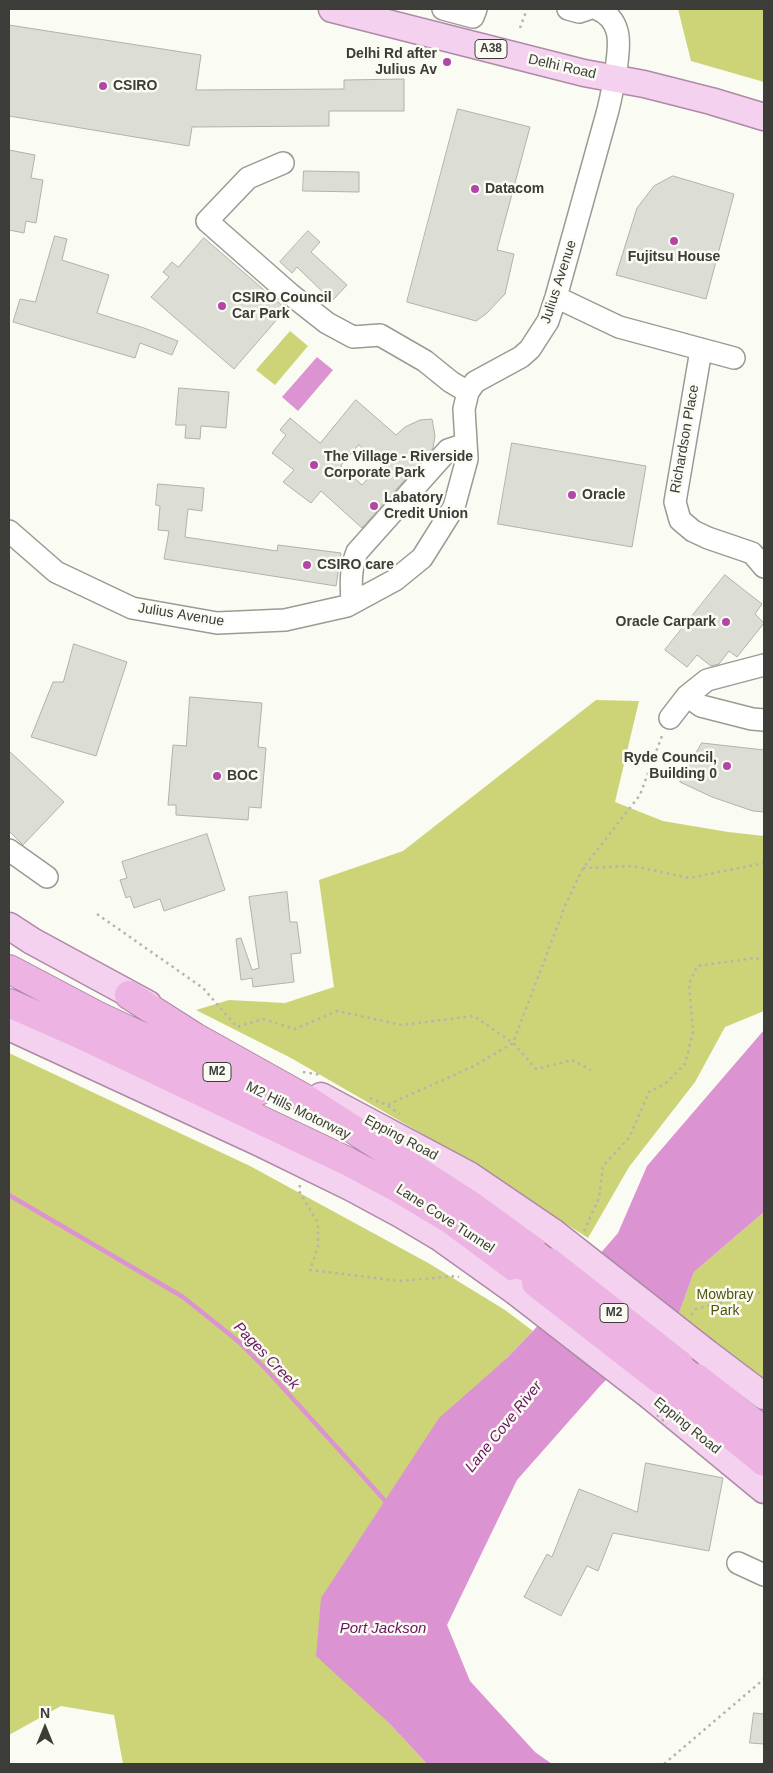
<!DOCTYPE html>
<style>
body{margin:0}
#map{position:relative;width:773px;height:1773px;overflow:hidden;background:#fafbf2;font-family:Helvetica,sans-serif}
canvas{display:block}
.frame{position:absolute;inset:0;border:10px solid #3c3c39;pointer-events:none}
.north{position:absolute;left:20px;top:1703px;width:50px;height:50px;-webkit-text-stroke:4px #fafbf2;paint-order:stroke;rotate:0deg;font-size:14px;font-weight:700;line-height:20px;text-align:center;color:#3c3c39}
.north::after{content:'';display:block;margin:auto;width:18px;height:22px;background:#3c3c39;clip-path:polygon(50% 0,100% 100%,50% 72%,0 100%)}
</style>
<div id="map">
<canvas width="773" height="1773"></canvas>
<div class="frame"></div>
<div class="north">N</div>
</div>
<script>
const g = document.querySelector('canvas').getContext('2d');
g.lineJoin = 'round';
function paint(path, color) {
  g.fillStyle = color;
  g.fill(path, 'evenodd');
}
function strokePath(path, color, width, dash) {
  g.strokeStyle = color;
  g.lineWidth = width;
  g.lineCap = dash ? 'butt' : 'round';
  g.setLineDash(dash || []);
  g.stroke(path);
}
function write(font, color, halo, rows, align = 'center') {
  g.font = font + ' Helvetica,sans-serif';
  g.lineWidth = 5;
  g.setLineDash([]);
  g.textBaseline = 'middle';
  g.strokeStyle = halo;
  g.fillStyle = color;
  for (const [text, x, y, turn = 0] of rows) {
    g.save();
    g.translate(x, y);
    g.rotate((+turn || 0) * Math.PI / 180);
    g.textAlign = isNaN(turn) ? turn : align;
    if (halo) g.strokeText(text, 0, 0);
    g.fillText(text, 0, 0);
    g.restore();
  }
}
paint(new Path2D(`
 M678,9h86v73l-73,-21z
 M290,331l18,15 -33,39 -19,-15z
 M596,700l43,1 -24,101 48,19 65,11 36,4v175l-39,16 -30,55 -66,85 -41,71 -124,-80 -173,-100 -95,-48 33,-10 56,3 49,-16 -15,-107 84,-29z
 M9,1053l241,113 180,98 75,46 28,21 -27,28 -118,363 39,42h-304l-9,-49 -53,-9 -52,29z
 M764,1212v171l-93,-69 8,-1 15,-41z`), '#cdd477');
paint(new Path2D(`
 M317,357l16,13 -35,41 -16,-14z
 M764,1030v182l-70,60 -15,41 -8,1 -71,72 -83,94 -70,145 23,56 65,71 17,12h-125l-39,-42 -72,-66 5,-58 118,-180 67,-59 27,-28 85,-98 29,-67z`), '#db93d1');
strokePath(new Path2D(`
 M9,1195l174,102 40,32 16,13 28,28 121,134`), '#db93d1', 4.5);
const building = new Path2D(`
 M9,25l192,30 -5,35 148,-1v-9l60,-1v32h-75v15l-137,1 -3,19 -180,-30z
 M458,109l72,18 -33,123 17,4 -9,40 -19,20 -10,7 -69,-19z
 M9,150l26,5 -4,23 12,2 -7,43 -10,-2 -2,12 -15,-3z
 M304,171l55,1v20l-56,-1z
 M673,176l61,18 -28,105 -90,-24 21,-67 17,-22z
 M308,231l12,11 -9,10 36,33 -15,16 -35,-34 -5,6 -12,-11z
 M55,236l12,3 -5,21 47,15 -12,38 47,15 34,13 -6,14 -32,-12 -5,15 -122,-36 7,-23 15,3z
 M204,238l82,71 -52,60 -83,-72 18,-20 -6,-5 9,-10 6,5z
 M179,388l50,4 -3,36 -25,-2 -1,13 -15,-1 1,-13h-10z
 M356,400l40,35 9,-8 15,-7 12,-1 3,17 -2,12 -71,80 -41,-37 -10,12 -28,-21 11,-12 -22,-17 14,-18 -6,-5 10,-12 30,25zM359,445l22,19 -19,21 -21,-19z
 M512,443l134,23 -14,81 -134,-23z
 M158,484l46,4 -2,23 -14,-2 -3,28 92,14 1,-6 63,8 -5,33 -172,-27 5,-28 -11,-1 2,-24 -4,-1z
 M725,575l37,29 -7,10 9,9 -27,34 -8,-6 -10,13 -8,2 -14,-11 -10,12 -22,-17z
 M74,644l53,18 -31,94 -65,-19 22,-55h10z
 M190,697l72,6 -4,44 8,1 -5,60 -12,-1 -1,13 -72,-5v-10h-8l5,-60 13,1z
 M702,743l62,7v62l-11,-1 -41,-14 -32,-15z
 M9,751l55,51 -41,43 -14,-14z
 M207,834l18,56 -61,21 -4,-12 -26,9 -4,-12 -4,2 -6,-18 7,-2 -5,-16z
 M287,892l3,30h7l4,31 -10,1 3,28 -41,5 -1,-9 -11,2 -5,-41 5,-1 11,32 7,-2 -10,-71z
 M646,1463l77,15 -14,73 -96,-18 -15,38 -11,-5 -26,50 -37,-19 23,-43 5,3 27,-68 58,23z
 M754,1713l10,1v30l-14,-1z`);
paint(building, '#dcddd5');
strokePath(building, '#b1b2aa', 1);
const minor = new Path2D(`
 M443,9l30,8 3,-8
 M568,9l11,3 9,-3
 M283,163l-35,15 -41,43 83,73 37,29 26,14 27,-2 45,26 26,21 17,10
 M556,297l63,30 115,31
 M701,350l-26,152 5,18 13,11 15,7 44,15 12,14
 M9,531l47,41 76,36 85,15 68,-3 62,-14 48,-26 27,-22 32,-51 13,-48 -3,-50 4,-17 7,-10 46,-25 9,-8 18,-28 8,-24 52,-187c4,-17 14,-63 9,-79 -3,-11 -10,-18 -20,-22
 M352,603c-1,-19 -2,-34 5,-51l91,-102 18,-6
 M687,696l14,10 51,13 12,1
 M670,718l17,-22 20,-16 57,-15
 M9,850l38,27
 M738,1563l26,12`);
const major = new Path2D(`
 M332,9l252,64 60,11 67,17 53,16
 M9,926l23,15 116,63
 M9,1027l251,116 92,45 50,27 37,22 77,55
 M321,1096l148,79 84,57
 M707,1353l57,43
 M650,1396l114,94`);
const highway = new Path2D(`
 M9,969l87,46 163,76
 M129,995l66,42 111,62 166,107 77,56
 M9,1003l79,35 259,123 54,29 50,30 85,63
 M679,1364l85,67
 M662,1381l42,32 60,49`);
strokePath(minor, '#9a9b93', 24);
strokePath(major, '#ae89a8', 29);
strokePath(highway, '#ae89a8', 30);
strokePath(new Path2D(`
 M520,28l7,-19
 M583,868l50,-2 56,12 75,-15
 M97,914l106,74 34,39 26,-8 32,10 42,-18 65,14 72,-9 39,27 23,26 36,-9 19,10
 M303,1072l19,3
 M370,1098l17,7 87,-39 39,-23 52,-137 18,-38 57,-73 23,-62
 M388,1106l12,8
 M300,1185l-1,6 19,32v24l-8,23 90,11 56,-5 3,1
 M584,1231l15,-33 4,-32 26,-28 20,-46 16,-8 20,-20 8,-32 -4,-48 8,-18 58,-8 9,2
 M691,1315l5,-6 62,-16 6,-3
 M664,1764l100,-85`), '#b5b5af', 2.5, [2.5, 4]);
strokePath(minor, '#fff', 21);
strokePath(major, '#f4d1ee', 26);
strokePath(highway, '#ecb3e3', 28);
const majorBridge = new Path2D(`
 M553,1232l154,121
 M516,1292l134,104`);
const highwayBridge = new Path2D(`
 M549,1262l130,102
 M536,1283l126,98`);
strokePath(majorBridge, '#ae89a8', 29, []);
strokePath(highwayBridge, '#ae89a8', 30, []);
strokePath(new Path2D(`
 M657,1415l10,9`), '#b5b5af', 2.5, [2.5, 4]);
strokePath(majorBridge, '#f4d1ee', 26);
strokePath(highwayBridge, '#ecb3e3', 28);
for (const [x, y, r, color] of [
 [447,62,5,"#b146a6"],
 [103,86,5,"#b146a6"],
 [475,189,5,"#b146a6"],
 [674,241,5,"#b146a6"],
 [222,306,5,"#b146a6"],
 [314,465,5,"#b146a6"],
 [572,495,5,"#b146a6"],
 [374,506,5,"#b146a6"],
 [307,565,5,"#b146a6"],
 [726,622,5,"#b146a6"],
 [727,766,5,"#b146a6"],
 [217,776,5,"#b146a6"]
]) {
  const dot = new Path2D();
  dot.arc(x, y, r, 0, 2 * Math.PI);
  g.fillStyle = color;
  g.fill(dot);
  strokePath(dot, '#fafbf2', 2);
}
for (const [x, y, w] of [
 [491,49,32],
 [217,1072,28],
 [614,1313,28]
]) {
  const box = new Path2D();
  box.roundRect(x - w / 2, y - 9.5, w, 19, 4);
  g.fillStyle = '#fafbf2';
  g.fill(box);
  strokePath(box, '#3c3c39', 1);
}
write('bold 12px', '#3c3c39', null, [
 ["A38",491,49],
 ["M2",217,1072],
 ["M2",614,1313]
]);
write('bold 14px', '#3c3c39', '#fafbf2', [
 ["Delhi Rd after",437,54,"right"],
 ["Julius Av",437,70,"right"],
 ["CSIRO",113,86],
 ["Datacom",485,189],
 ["Fujitsu House",674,257,"center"],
 ["CSIRO Council",232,298],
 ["Car Park",232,314],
 ["The Village - Riverside",324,457],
 ["Corporate Park",324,473],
 ["Oracle",582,495],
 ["Labatory",384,498],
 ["Credit Union",384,514],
 ["CSIRO care",317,565],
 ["Oracle Carpark",716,622,"right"],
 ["Ryde Council,",717,758,"right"],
 ["Building 0",717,774,"right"],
 ["BOC",227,776]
], 'left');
write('14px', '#3c3c39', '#fafbf2', [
 ["Delhi Road",562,67,13],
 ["Julius Avenue",559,282,-72],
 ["Richardson Place",685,439,-80],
 ["Julius Avenue",181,615,9],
 ["M2 Hills Motorway",298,1111,26],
 ["Epping Road",401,1138,28],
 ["Lane Cove Tunnel",445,1219,33],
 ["Epping Road",687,1426,39]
]);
write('14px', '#52550f', '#fafbf2', [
 ["Mowbray",725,1295],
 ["Park",725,1311]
]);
write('italic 15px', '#691462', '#fafbf2', [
 ["Pages Creek",266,1356,46],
 ["Lane Cove River",504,1427,-51],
 ["Port Jackson",383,1629]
]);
</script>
